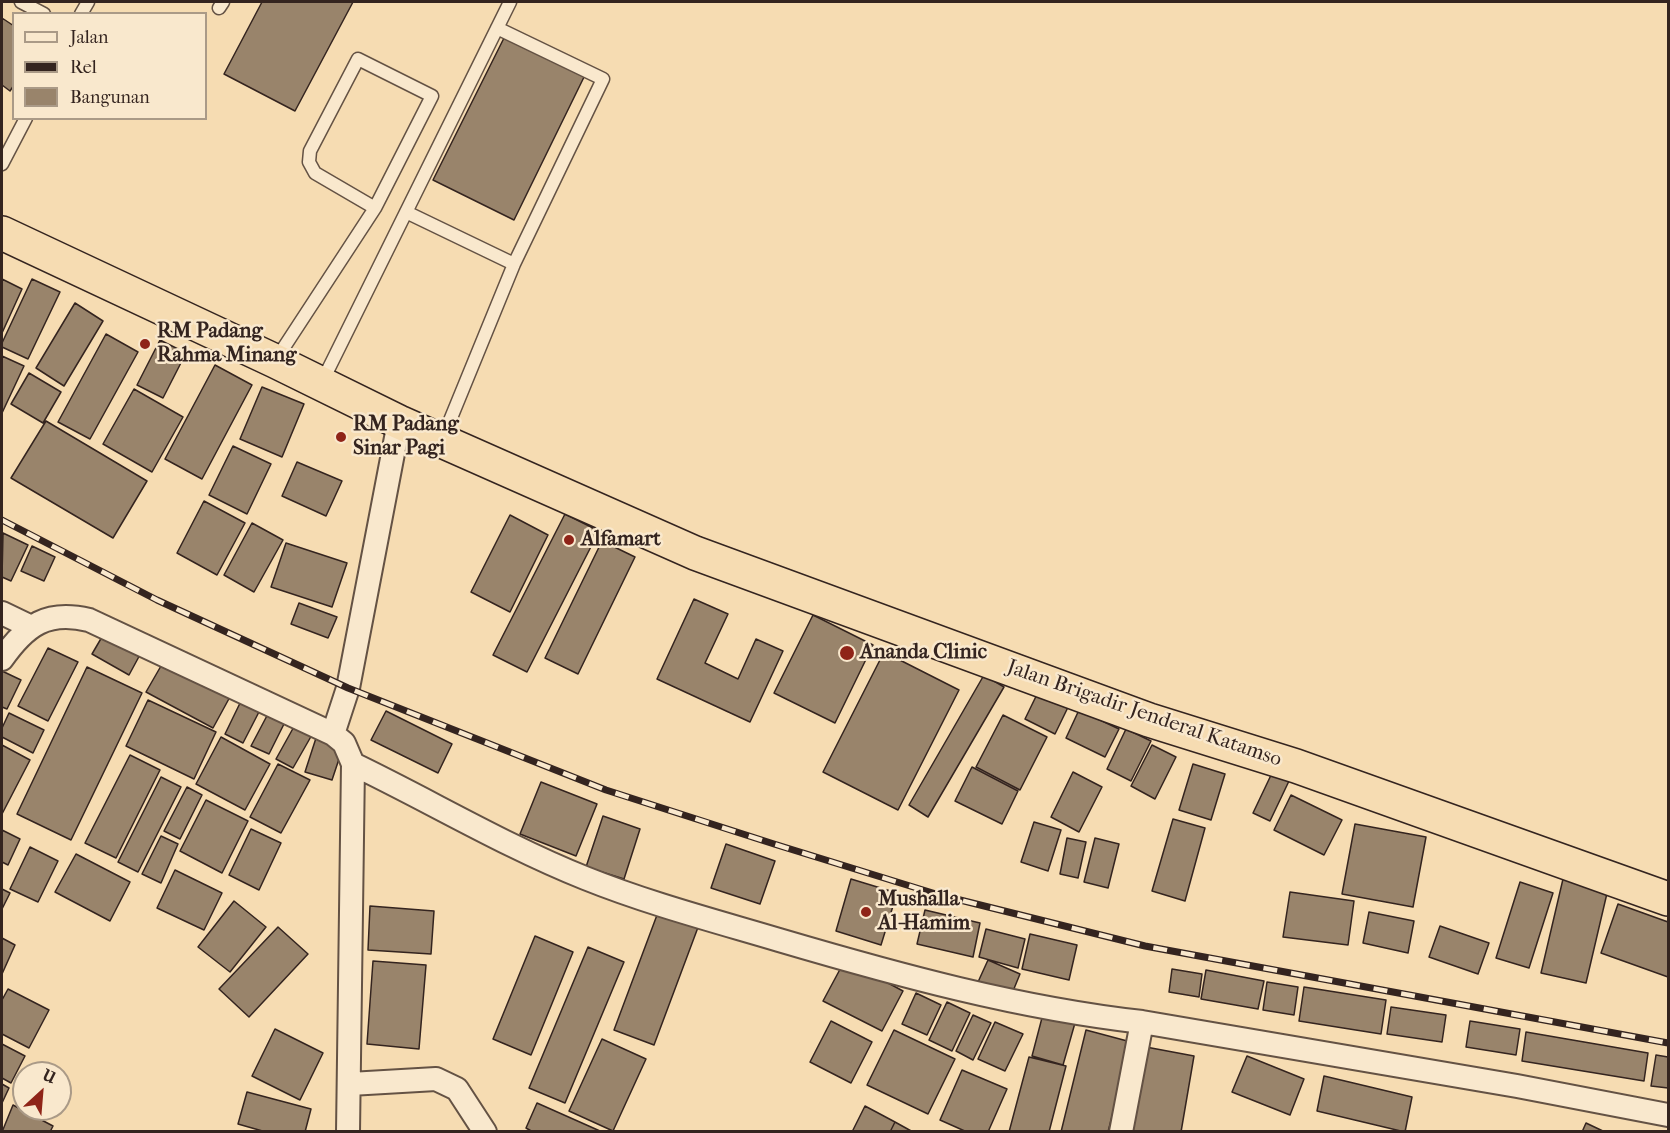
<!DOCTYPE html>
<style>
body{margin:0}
#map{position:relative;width:1670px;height:1133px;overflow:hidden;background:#f6dcb2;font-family:"IM FELL French Canon",serif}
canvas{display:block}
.frame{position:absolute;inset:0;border:3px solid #34241f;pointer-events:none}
.legend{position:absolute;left:12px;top:12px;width:195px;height:108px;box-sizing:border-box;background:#f9e8cd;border:2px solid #aa9a87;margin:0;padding:8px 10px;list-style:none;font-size:18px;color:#34241f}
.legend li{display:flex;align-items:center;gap:12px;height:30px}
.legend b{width:30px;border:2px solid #aa9a87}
.north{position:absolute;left:12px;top:1061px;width:60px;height:60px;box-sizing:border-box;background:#f9e8cd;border:2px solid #aa9a87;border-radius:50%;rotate:26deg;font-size:16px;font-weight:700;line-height:24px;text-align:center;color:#34241f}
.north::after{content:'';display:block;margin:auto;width:21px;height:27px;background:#8f2418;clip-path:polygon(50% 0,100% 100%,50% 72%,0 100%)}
</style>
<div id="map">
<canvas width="1670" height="1133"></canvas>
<div class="frame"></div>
<ul class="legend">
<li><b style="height:8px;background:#f9e8cd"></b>Jalan</li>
<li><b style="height:8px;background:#34241f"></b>Rel</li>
<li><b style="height:16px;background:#99846b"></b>Bangunan</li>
</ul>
<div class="north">U</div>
</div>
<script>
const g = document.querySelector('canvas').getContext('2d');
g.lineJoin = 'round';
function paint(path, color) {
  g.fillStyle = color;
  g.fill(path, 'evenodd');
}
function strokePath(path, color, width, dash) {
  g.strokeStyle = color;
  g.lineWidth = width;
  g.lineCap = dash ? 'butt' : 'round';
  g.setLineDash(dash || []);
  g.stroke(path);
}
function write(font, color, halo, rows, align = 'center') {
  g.font = font + ' "IM FELL French Canon",serif';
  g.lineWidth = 5;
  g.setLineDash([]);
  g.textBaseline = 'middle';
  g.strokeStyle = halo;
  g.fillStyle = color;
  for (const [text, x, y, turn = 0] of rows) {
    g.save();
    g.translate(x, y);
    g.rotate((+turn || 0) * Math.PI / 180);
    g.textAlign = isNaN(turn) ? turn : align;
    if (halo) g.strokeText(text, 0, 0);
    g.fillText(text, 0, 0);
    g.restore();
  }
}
const building = new Path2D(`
 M262,2h91l-58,109 -71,-37z
 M2,18l12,8v59l-4,6 -8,-6z
 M506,34l80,39 -72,147 -81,-40z
 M2,279l20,10 -20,44z
 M32,279l28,13 -32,67 -26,-12v-4z
 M75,303l28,18 -39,65 -28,-18z
 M106,334l32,18 -48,87 -32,-17z
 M160,340l26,13 -23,45 -26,-13z
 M2,356l22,10 -22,47z
 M215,365l37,20 -50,94 -37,-20z
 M29,373l32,19 -18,31 -32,-19z
 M262,387l42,17 -22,53 -42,-18z
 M134,389l49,28 -31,55 -49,-28z
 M46,421l101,60 -34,57 -102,-60z
 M233,446l38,18 -24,50 -38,-19z
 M297,462l45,19 -16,35 -44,-20z
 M204,501l41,22 -28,52 -40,-22z
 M565,514l34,17 -72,141 -34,-17z
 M510,515l38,20 -38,77 -39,-20z
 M252,523l31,17 -29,52 -30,-17z
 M3,533l25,12 -17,36 -9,-4z
 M602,541l33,16 -57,117 -33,-16z
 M286,543l61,20 -15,44 -61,-20z
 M32,546l23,11 -11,24 -23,-10z
 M694,599l34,15 -23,49 33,16 18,-40 27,12 -33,71 -93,-43z
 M299,603l38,14 -9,21 -37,-14z
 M813,615l60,30 -38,78 -61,-30z
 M106,630l36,21 -13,24 -37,-21z
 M48,648l30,14 -30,59 -30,-15z
 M884,652l75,38 -61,120 -75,-38z
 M165,659l66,36 -18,33 -67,-36z
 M87,667l55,26 -71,147 -54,-26z
 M2,671l19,9 -14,29 -5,-2z
 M984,675l20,12 -76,130 -19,-12z
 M1042,684l30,15 -17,35 -30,-15z
 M242,699l19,9 -18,35 -18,-9z
 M148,700l68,32 -22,47 -68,-33z
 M270,710l17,8 -18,36 -18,-8z
 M1079,710l40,19 -14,28 -39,-19z
 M386,711l66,33 -14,29 -67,-33z
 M9,713l35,17 -11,23 -31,-16v-9z
 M1003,715l44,22 -27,53 -44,-23z
 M296,723l17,10 -20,35 -17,-9z
 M1126,729l25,12 -20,40 -24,-12z
 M317,735l27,9 -12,36 -27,-8z
 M221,737l49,27 -25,46 -49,-26z
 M2,745l28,15 -28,54z
 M1152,745l24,12 -21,42 -24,-13z
 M130,755l30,15 -44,88 -31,-15z
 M278,764l32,16 -29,53 -31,-16z
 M1193,764l32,10 -14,46 -32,-10z
 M972,767l46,24 -16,33 -47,-23z
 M1073,772l29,15 -23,45 -28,-15z
 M1272,773l17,8 -19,40 -17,-8z
 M161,777l20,10 -43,85 -20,-10z
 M541,782l56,22 -21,52 -56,-22z
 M187,787l15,8 -22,44 -16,-8z
 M1291,795l51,25 -18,35 -50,-25z
 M206,800l42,21 -26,52 -42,-22z
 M603,816l37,13 -16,50 -38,-12z
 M1173,819l32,9 -20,73 -33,-10z
 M1034,822l27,8 -13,41 -27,-9z
 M1355,824l71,13 -13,70 -71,-13z
 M251,829l30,14 -22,47 -30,-15z
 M2,830l18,9 -12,26 -6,-3z
 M161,836l17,8 -17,39 -19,-9z
 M1067,838l19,4 -8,36 -18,-4z
 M1095,838l24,6 -11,44 -24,-6z
 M726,844l49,17 -15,43 -49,-16z
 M30,847l28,14 -20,41 -28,-13z
 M76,854l54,28 -20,39 -55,-29z
 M175,870l47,23 -18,37 -47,-22z
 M851,879l46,14 -16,52 -45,-14z
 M1563,879l45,10 -22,94 -45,-10z
 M1520,882l33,11 -24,75 -33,-10z
 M2,889l8,4 -8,16z
 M1290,892l64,9 -6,44 -65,-8z
 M234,901l32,26 -36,45 -32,-25z
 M1618,904l50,18v55l-67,-24z
 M370,906l64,5 -3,43 -63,-4z
 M660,907l40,15 -46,123 -40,-15z
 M925,910l55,13 -7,34 -56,-13z
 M1369,912l45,9 -6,32 -45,-10z
 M1440,926l49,17 -11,31 -49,-17z
 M278,927l30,27 -59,63 -30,-28z
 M986,929l39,10 -7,29 -39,-11z
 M1030,934l47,11 -8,35 -47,-11z
 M535,936l38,16 -42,103 -38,-16z
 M2,938l13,7 -13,29z
 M588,947l36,15 -59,141 -36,-15z
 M845,960l58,31 -21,40 -59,-30z
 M988,960l32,14 -9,22 -33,-14z
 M373,961l53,4 -7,84 -52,-5z
 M1172,969l30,5 -3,23 -30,-5z
 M1206,970l58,11 -6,28 -57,-10z
 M1267,982l31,5 -4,28 -31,-5z
 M1304,987l82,13 -5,34 -82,-13z
 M8,989l41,21 -20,38 -27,-14v-34z
 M916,993l25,12 -14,30 -25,-11z
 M947,1002l23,11 -18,38 -23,-11z
 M1391,1007l55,8 -4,27 -55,-8z
 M1043,1014l32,9 -12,42 -31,-9z
 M973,1015l18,8 -18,37 -17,-9z
 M831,1021l41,21 -21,41 -41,-21z
 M1470,1021l50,8 -4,26 -50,-8z
 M995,1022l28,12 -18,37 -27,-12z
 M275,1029l48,24 -23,47 -48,-24z
 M894,1030l61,29 -27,55 -61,-29z
 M1086,1030l45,12 -23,90h-47z
 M1526,1032l122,21 -4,28 -122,-20z
 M602,1039l44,20 -33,72 -44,-20z
 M2,1044l23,12 -14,27 -9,-5z
 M1146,1047l48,9 -13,76h-49z
 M1656,1055l12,2v31l-17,-2z
 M1247,1056l57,23 -14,36 -58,-23z
 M1029,1057l37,9 -17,66h-40z
 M962,1070l45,19 -19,43h-21l-27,-12z
 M1324,1076l88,21 -7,35 -88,-21z
 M2,1084l7,4 -7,15z
 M247,1092l64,17 -6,23h-39l-28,-8z
 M537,1103l63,28 -1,1h-66l-7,-4z
 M13,1105l40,21 -3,6h-48z
 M865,1106l30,16 -5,10h-38z
 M895,1122l18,10h-23z
 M1586,1123l19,9h-23z`);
paint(building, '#99846b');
strokePath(building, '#34241f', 1.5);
const service = new Path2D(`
 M21,2l23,12
 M219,8l4,-6
 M81,14l7,-12
 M2,164l24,-46
 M406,212l108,52 89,-185 -106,-51
 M275,361l100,-153 57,-112 -74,-37 -48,92 -1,11 6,11 60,35
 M322,382l188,-380
 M442,440l72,-176`);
const minor = new Path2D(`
 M2,613l27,13
 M2,659c24,-34 45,-49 87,-39l244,114 11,9 9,21 -5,368
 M333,734l15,-46 51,-266
 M353,764c77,37 152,82 232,114 62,25 130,43 194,62 119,35 239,68 363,82l375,64 151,29
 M350,1084l86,-5 21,10 28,43
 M1121,1132l21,-110`);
const trunk = new Path2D(`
 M2,233l273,128 124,61 296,131 454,167 147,46 372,133`);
strokePath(service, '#645244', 15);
strokePath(minor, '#645244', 26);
strokePath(trunk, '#34241f', 36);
strokePath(service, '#f9e8cd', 12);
strokePath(minor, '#f9e8cd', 22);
strokePath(trunk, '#f6dcb2', 33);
const rail = new Path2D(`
 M2,520l155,80 191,88 258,102 168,54 162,50 209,52 523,97`);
strokePath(rail, '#34241f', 7);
strokePath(rail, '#f9e8cd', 4.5, [14]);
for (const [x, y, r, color] of [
 [145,344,6,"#8f2418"],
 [341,437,6,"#8f2418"],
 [569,540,6,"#8f2418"],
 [847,653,8,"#8f2418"],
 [866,912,6,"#8f2418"]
]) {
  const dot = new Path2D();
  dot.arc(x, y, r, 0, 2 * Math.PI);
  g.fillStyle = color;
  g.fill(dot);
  strokePath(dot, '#f9e8cd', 2);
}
write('bold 21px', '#34241f', '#f9e8cd', [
 ["RM Padang",157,332],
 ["Rahma Minang",157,356],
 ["RM Padang",353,425],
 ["Sinar Pagi",353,449],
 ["Alfamart",581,540],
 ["Ananda Clinic",860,653],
 ["Mushalla",878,900],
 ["Al-Hamim",878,924]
], 'left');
write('21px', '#34241f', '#f9e8cd', [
 ["Jalan Brigadir Jenderal Katamso",1144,714,19]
]);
</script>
